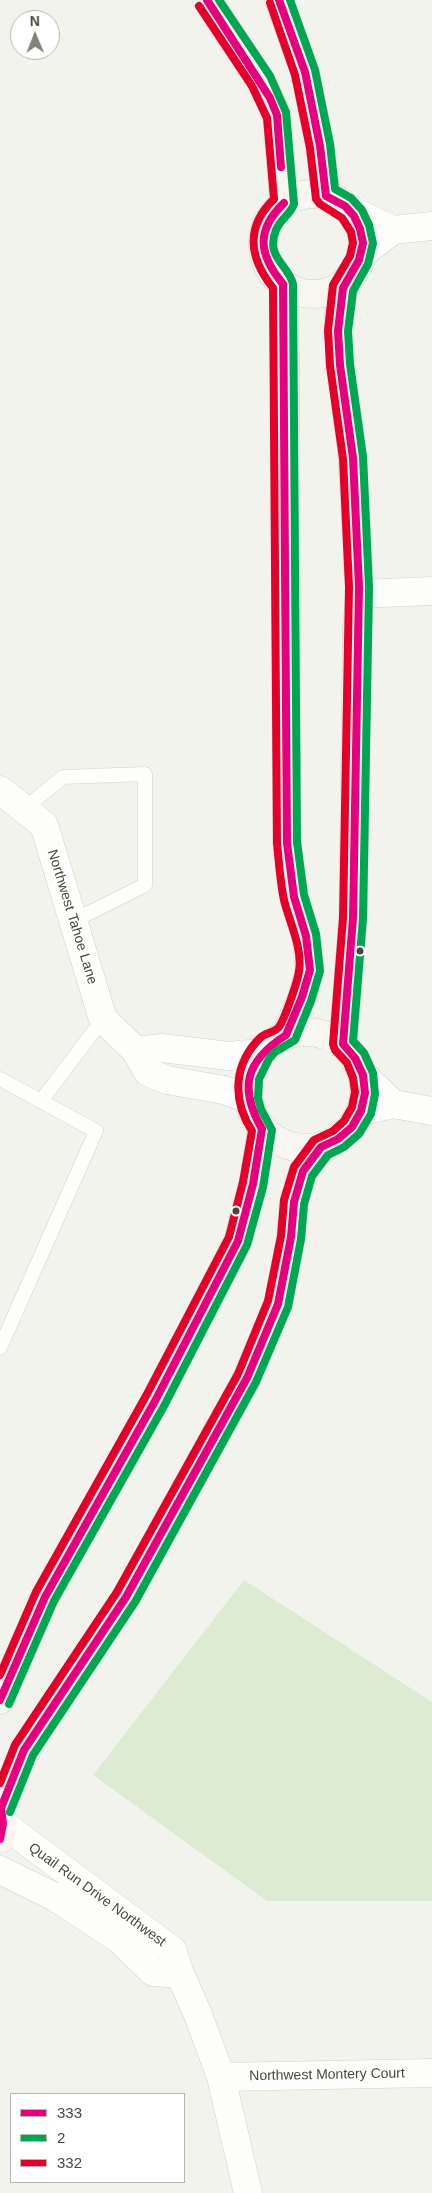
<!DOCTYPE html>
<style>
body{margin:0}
#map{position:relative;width:432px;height:2193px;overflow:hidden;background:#f3f3ee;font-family:Arial,sans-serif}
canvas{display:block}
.legend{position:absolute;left:10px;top:2093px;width:175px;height:90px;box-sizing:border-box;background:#fff;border:1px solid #b6b5b0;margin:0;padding:6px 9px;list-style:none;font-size:15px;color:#49463a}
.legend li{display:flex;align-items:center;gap:10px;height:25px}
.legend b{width:25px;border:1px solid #b6b5b0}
.north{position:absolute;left:10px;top:10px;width:50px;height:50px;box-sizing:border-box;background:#fff;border:1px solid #b6b5b0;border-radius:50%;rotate:359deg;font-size:14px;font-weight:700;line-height:20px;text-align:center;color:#49463a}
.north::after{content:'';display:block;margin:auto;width:18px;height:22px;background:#848379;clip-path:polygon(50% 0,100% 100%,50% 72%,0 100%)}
</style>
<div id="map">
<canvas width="432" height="2193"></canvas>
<ul class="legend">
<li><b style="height:6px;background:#e5007d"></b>333</li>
<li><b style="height:6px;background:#00a651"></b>2</li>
<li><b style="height:6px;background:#e4002b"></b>332</li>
</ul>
<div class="north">N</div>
</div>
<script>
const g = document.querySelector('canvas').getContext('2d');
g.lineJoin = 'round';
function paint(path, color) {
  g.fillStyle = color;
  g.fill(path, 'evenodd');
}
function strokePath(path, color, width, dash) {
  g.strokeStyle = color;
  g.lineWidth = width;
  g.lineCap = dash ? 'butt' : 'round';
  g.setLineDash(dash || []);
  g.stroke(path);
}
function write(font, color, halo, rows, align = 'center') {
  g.font = font + ' Arial,sans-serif';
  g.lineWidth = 4;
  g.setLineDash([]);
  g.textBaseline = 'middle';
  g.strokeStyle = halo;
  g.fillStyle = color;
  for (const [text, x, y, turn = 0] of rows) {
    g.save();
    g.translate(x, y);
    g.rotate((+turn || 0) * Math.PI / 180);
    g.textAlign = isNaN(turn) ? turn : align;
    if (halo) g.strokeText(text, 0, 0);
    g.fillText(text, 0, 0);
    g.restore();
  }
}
paint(new Path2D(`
 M244,1580l188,122v199h-165l-174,-126z`), '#dcebd1');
const service = new Path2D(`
 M24,809l39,-32 82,-3v111l-72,36
 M0,1079l96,52 -96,217
 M41,1101l62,-82`);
const minor = new Path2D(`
 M349,209l44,21 39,-4
 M362,254l31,-24
 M360,594l72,-3
 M0,790l44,35 59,194 33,32 12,21 19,8 57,10 24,9
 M136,1051l26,-3 67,8 32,-3
 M363,1075l30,29
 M361,1111l32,-7 39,7
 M3,1824l169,126 8,24 17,38 24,65 27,116
 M0,1870l55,27 64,42 34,33 27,2
 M221,2077l211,-4`);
const secondary = new Path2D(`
 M207,0l54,81 16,34 7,88
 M279,0l26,72 15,74 6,50
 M263 244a50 50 0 1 1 100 0a50 50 0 1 1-100 0Z
 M283,284l2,76 2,483 7,54 12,39 4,34 -8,27 -16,38
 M248 1090a58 58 0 1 1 116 0a58 58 0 1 1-116 0Z
 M343,1044l10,-126 4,-290 3,-34 -8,-142 -12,-94 -1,-44 6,-32
 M0,1700l45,-103 110,-196 83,-160 15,-57 9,-55
 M0,1806l3,18 -3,15
 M1,1808l23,-58 102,-153 121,-219 31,-74 13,-67 3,-35 9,-31 18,-24`);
strokePath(service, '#d1d0cc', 15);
strokePath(minor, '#d1d0cc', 29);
strokePath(secondary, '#d3d2c7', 29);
strokePath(service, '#fdfdfc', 14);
strokePath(minor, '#fdfdfc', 28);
strokePath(secondary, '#f7f6f1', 28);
strokePath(new Path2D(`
 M207,0l63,98 7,17 4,52
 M283,284l4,559 7,54 12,39 4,34 -8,27 -16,38
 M283,284c-24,-29 -28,-53 1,-81
 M262,1129c-24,-42 -16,-68 24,-94
 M0,1700l45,-103 110,-196 83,-160 15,-57 9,-55
 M0,1839l3,-15 -2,-16 23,-58 102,-153 121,-219 31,-74 13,-67 3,-35 9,-31 18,-24 17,-8 14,-12 9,-16 4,-18 -2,-18 -8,-17 -12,-14 10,-126 6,-331 -6,-129 -13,-93 -2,-34 5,-43 16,-28 4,-17 -3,-14 -6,-13 -9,-10 -19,-10 -6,-50 -15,-74 -26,-72`), '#e5007d', 8);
strokePath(new Path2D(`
 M9,1704l45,-103 110,-195 83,-161 16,-58 9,-57 -11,-21 -3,-11 1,-19 10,-20 6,-7 20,-12 16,-39 9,-30 -4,-37 -12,-39 -7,-53 -4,-558c-5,-20 -28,-27 -17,-54 4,-11 15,-16 18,-26l-8,-92 -16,-36 -51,-76
 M10,1812l23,-57 102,-153 121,-220 32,-75 13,-68 3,-35 8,-28 16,-21 16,-8 15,-13 12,-20 4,-20 -2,-21 -9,-20 -11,-12 10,-123 6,-331 -6,-130 -13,-93 -2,-33 5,-40 15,-27 5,-21 -4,-18 -7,-15 -11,-12 -16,-9 -5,-45 -15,-74 -25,-70`), '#00a651', 8);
strokePath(new Path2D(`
 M0,1675l36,-83 110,-196 83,-159 14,-55 9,-51c-20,-31 -19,-67 9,-94 5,-4 13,-5 17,-9 6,-6 20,-48 21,-57 4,-22 -10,-50 -15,-71 -4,-18 -5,-38 -7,-57l-4,-555c-24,-30 -28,-61 1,-89l-7,-81 -15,-32 -53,-80
 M0,1783l15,-38 102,-153 121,-218 30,-73 13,-65 3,-36 10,-33 20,-27 19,-9 11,-10 8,-14 3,-15 -2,-14 -6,-15 -12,-13 -2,-6 10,-126 6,-331 -6,-128 -13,-93 -2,-36 5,-45 17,-29 3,-13 -2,-11 -9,-14 -22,-14 -4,-5 -6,-51 -15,-73 -25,-72`), '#e4002b', 8);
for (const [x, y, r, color] of [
 [360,951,4.5,"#49463a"],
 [236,1211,4.5,"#49463a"]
]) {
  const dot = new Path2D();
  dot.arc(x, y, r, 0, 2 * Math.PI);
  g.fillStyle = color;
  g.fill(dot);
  strokePath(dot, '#fff', 2);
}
write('14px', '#49463a', '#fff', [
 ["Northwest Tahoe Lane",72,917,73],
 ["Quail Run Drive Northwest",97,1895,36],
 ["Northwest Montery Court",327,2075,-1]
]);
</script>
